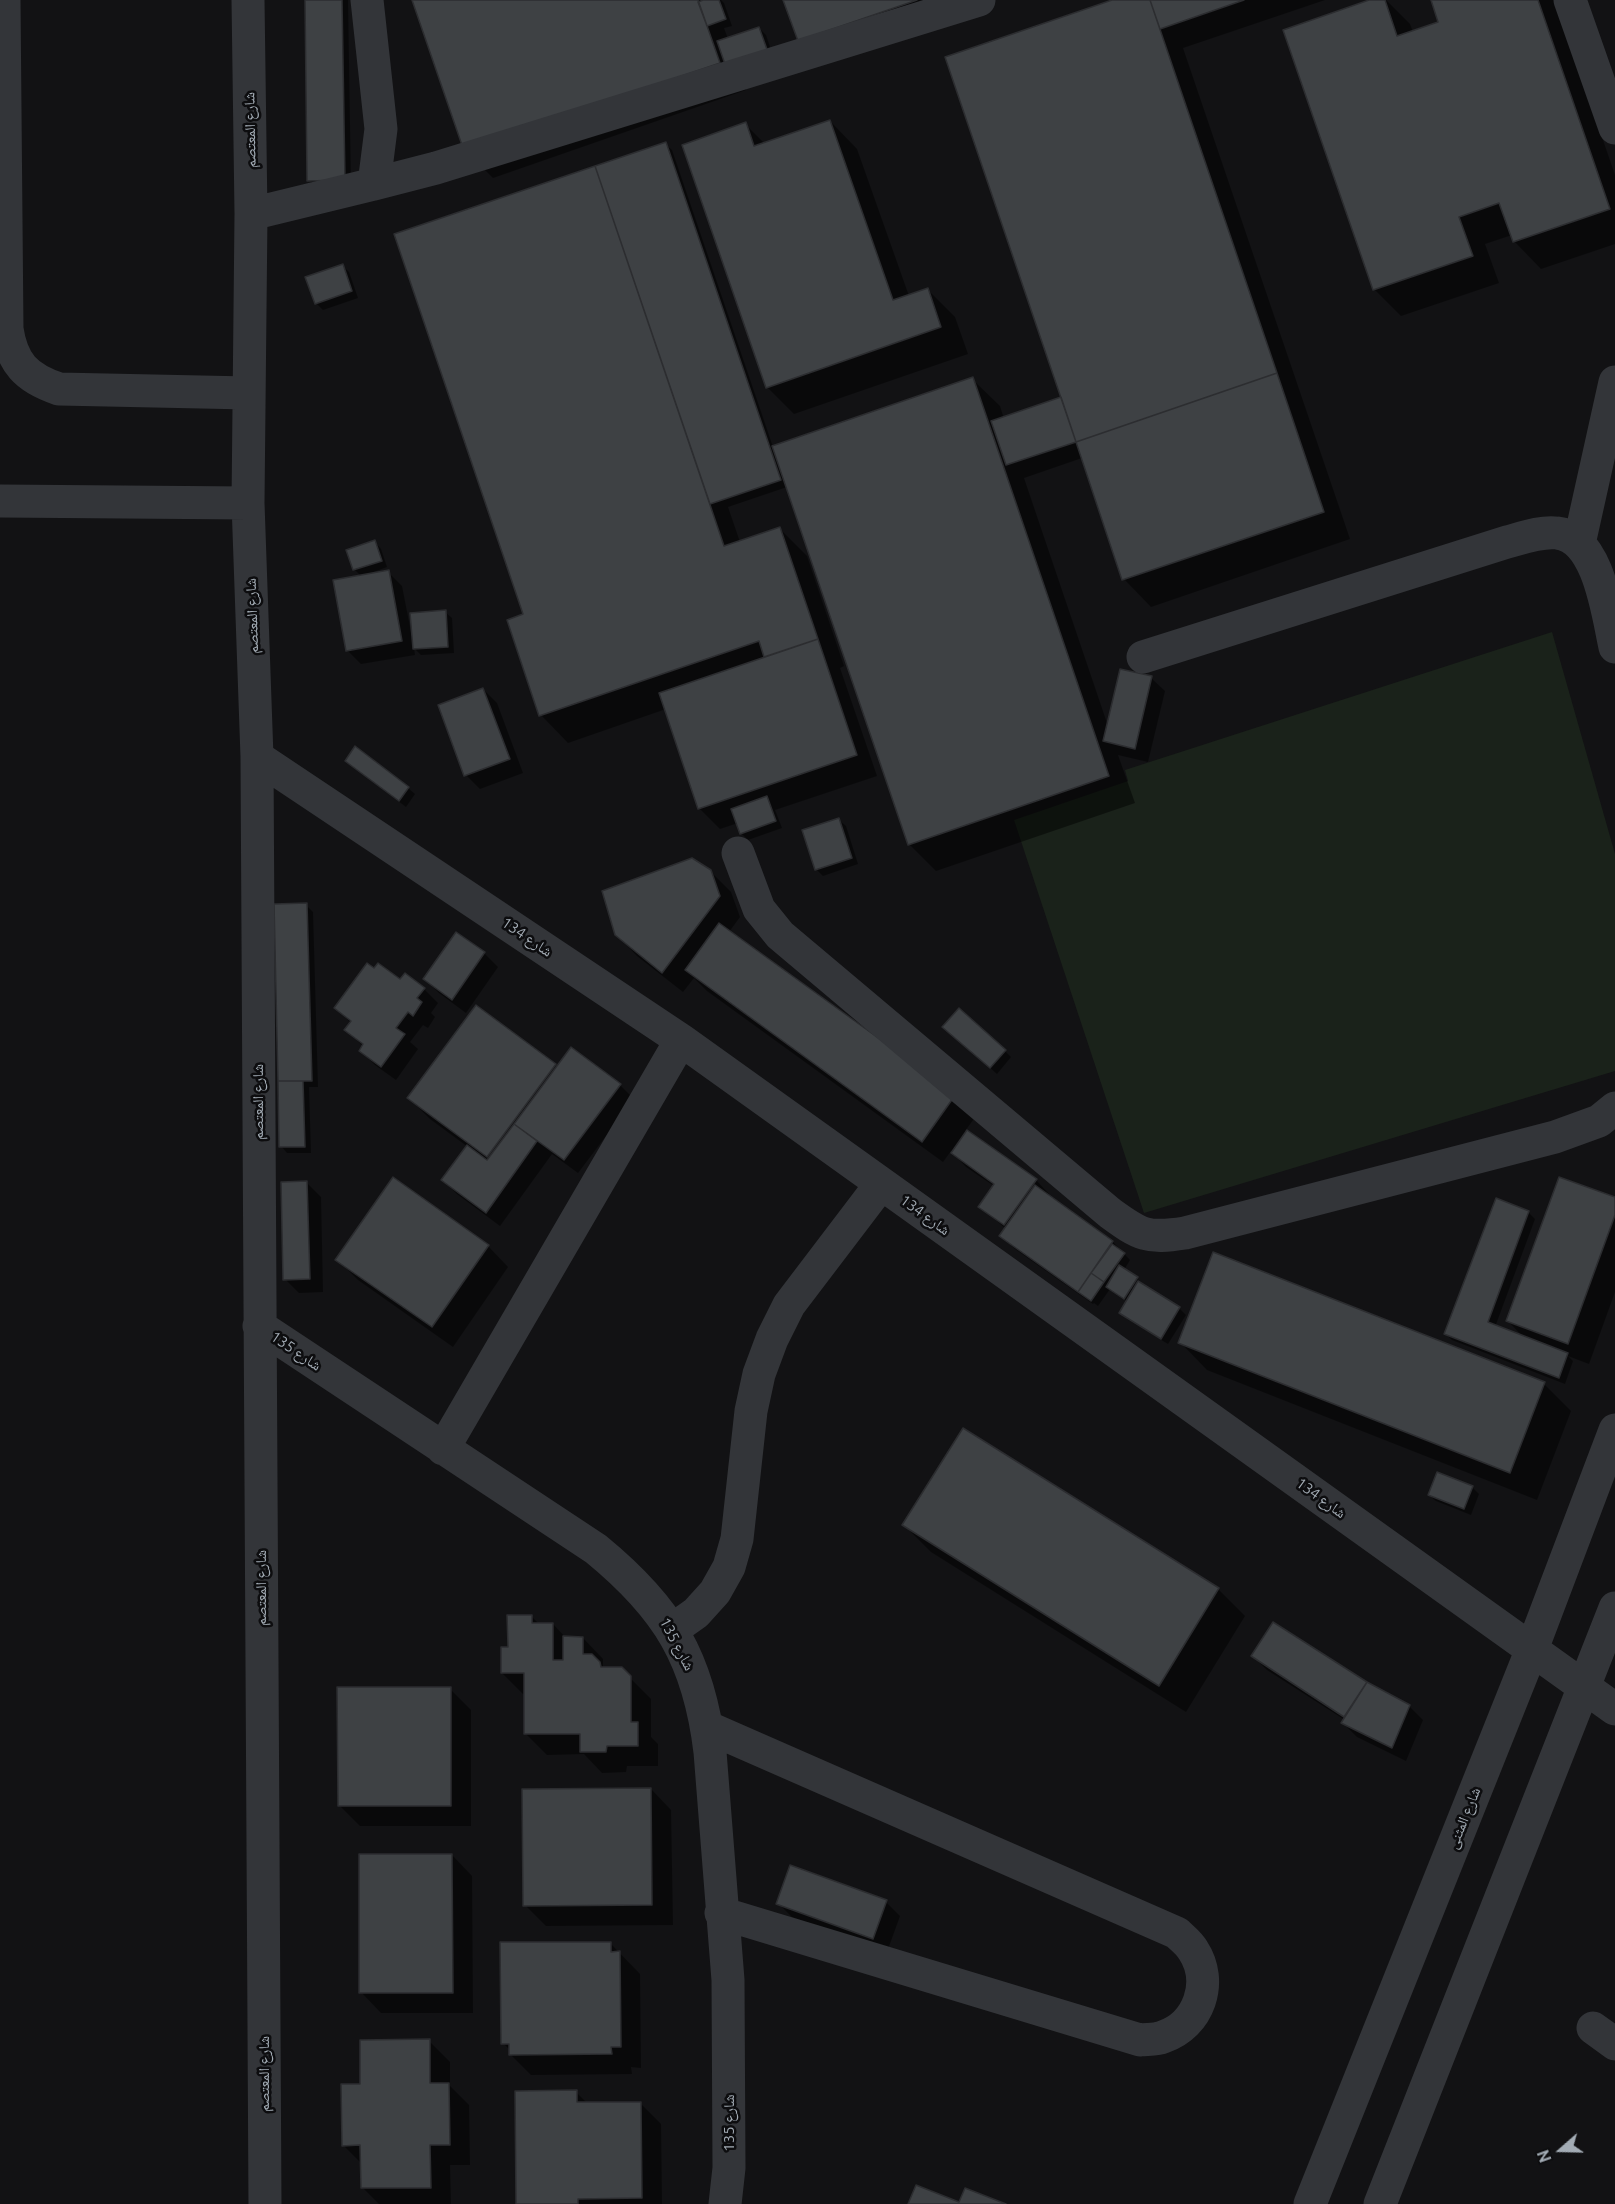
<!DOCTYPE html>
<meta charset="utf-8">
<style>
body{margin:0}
#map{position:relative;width:1615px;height:2204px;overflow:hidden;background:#121214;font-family:Ubuntu,sans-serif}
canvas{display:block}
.north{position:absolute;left:1531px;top:2120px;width:60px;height:60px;-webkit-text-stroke:4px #0d0d0f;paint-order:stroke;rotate:250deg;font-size:16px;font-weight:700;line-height:24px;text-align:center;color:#a3acb5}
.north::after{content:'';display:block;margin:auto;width:21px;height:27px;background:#a3acb5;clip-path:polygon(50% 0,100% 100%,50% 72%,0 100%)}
</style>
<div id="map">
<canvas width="1615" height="2204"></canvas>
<div class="north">N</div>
</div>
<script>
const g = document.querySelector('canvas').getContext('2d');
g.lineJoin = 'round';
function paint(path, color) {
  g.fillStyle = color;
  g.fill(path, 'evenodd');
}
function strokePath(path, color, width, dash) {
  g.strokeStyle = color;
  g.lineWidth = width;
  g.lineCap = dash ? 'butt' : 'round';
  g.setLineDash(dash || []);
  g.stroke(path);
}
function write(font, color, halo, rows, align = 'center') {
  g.font = font + ' Ubuntu,"Noto Naskh Arabic",sans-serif';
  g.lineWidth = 5;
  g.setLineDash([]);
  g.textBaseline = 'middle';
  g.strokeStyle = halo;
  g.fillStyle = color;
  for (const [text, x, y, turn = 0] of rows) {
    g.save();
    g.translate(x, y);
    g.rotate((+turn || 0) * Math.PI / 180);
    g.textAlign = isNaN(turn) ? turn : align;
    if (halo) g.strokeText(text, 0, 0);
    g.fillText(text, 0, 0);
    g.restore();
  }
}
paint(new Path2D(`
 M1552,632l63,222v217l-471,142 -130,-393 114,-39 -3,-11z`), '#1a221a');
paint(new Path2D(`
 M306,0h42l3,186 -36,1 -6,-7z
 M413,0h308l3,3 8,23 -8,2 4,11 31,-11 7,7 9,27 -35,12 6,16 -253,88 -27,-27z
 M785,0h186l-151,61z
 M1117,0h208l-142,48 167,491 -199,68 -27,-28 -42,-121 -58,20 84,248 43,-48 14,13 -17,71 -30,-7 17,48 -199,68 -27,-27 -122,-357 -59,20 12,35 40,-13 27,27 37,110 -4,2 37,108 -102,34 7,18 -34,12 -7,-7 -3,-10 -18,6 -21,-21 -33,-99 -98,34 -27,-28 -16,-100 -129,-380 269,-91 7,6 101,297 199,-68 28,27 4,13 58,-21z
 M1373,0h13l24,24 3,8 27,-9 -8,-23h123l60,175v69l-74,25 -27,-28 -2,-6 -27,9 14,39 -98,33 -27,-27z
 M830,121l27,28 52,147 19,-6 27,27 13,37 -174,60 -27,-27 -22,-263 20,20z
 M343,266l6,6 9,26 -35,12 -7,-7z
 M375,542l6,7 6,18 -19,7v2l20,-4 14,14 9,46 34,-20 7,6 2,35 -33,2 -7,-7 1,7 -54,9 -14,-14 15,-73 -8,-8z
 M483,689l14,14 26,70 -43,16 -14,-14z
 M346,761l62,27 7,6 -9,13z
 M839,820l7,6 12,38 -35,12 -7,-7z
 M710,871l21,21 9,25 -11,15 247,184 -11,15 71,49 13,14 -1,2 65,46 17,18 -6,10 13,8 6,8 36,22 7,7 -18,29 -41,-25 -6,-7 6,-11 -17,-12 -12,17 -4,-3 -1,1 -78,-55 -14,-13 5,-7 -26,-23 14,-20 -28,-19 -15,-16 -8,11 -236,-171 -13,-13 -11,14 -46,-36 -21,-22z
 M306,905l7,7 5,175h-9l2,66h-24l-6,-7z
 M484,953l14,14 -32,46 -27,-20 -14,-14z
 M405,975l19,14 14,14 -7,10 4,4 -7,11 -5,-3 -13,17 8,7 -22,31 -21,-15 -14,-14 3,-4 -18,-17 5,-7 -15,-15 65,-27z
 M951,1033l54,18 6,6 -14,17z
 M555,1065l2,3 63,17 14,14 -56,74 -26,-19 -52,72 -43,-32 -14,-14 25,-33 -38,-28 -21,-21z
 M307,1183l14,14 2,95 -24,1 -14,-14z
 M1615,1199v93l-26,72 -21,-8 5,5 -8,23 -113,-44 -6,-6 51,-134 32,13 6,6 -40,108 30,12 -17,-18z
 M488,1246l20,21 -55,80 -95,-67 -21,-21z
 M1180,1342l364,42 27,27 -34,89 -330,-130z
 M1472,1487l7,7 -8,21 -35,-14 -7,-6z
 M904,1525l314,64 27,27 -59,96 -255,-160z
 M531,1616l8,8h14l13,14h17l20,21v8l18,2 30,30v38l7,7v22h-31l-1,6 -24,1 -18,-19 -37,1 -21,-21v-40h-3l-21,-21 7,-24z
 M1253,1656l113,27 43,23 14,14 -17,41 -49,-24 -14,-14 2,-3 -78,-50z
 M450,1689l21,21v116h-111l-21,-21z
 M651,1789l20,21 2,115 -127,1 -21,-21z
 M452,1855l20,21 1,137h-92l-20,-21z
 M791,1867l95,35 14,14 -13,36 -95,-35 -14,-14z
 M610,1943l30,31 1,94 -10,-1 1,7 -101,1 -21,-21 1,-3 -8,-8z
 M429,2041l21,21v24l19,19 1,60h-20l1,39h-72l-17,-17v-23l-19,-19 18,-60z
 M576,2092l12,12 52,-1 21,21 1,80h-144z`), '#0007');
const building = new Path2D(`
 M305,0h37l3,180 -38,1z
 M412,0h286l22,63 -256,88z
 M703,0h16l7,19 -19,7 -9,-24z
 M783,0h134l-119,41z
 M1112,0h38l127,373 -201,69 -131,-385z
 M1150,0h94l-84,29z
 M1369,0h16l12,36 41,-14 -7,-22h107l72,209 -97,33 -14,-39 -40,14 14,39 -100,34 -90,-260z
 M759,27l10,28 -42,15 -10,-29z
 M830,120l63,180 35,-12 13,39 -175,61 -84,-243 64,-23 8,24z
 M666,142l115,338 -71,24 -115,-338z
 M595,166l129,380 56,-19 38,112 -54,18 -5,-16 -220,75 -32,-96 16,-6 -129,-380z
 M343,264l9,27 -37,13 -10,-27z
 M1277,373l47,139 -202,68 -46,-138z
 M973,377l136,399 -201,69 -136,-399z
 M1061,397l15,45 -70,23 -15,-44z
 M375,540l7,21 -29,9 -7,-20z
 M389,570l13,71 -56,10 -13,-71z
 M446,610l2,37 -35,2 -3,-36z
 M818,639l39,116 -159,54 -39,-116z
 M1120,669l32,7 -17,73 -32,-8z
 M483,688l27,71 -46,17 -26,-71z
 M355,746l54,41 -10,14 -54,-40z
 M767,796l9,25 -36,13 -9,-25z
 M839,818l13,40 -37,12 -13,-40z
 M692,858l19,12 9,26 -58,77 -47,-38 -13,-44z
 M307,903l5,178h-34l-4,-177z
 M719,923l237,171 -34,48 -237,-172z
 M456,932l29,20 -33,48 -29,-21z
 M367,963l7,5 4,-5 22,16 5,-6 20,15 -8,10 5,4 -9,14 -5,-4 -12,16 9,6 -24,33 -22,-16 4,-7 -19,-14 7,-9 -17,-13z
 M476,1005l80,59 -69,93 -80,-59z
 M959,1008l47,42 -16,18 -48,-41z
 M571,1047l50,37 -57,76 -50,-36z
 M278,1081h25l2,66h-26z
 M514,1124l23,17 -51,72 -45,-33 26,-35 20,15z
 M967,1130l70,49 -33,46 -26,-18 16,-23 -43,-31z
 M393,1177l96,68 -57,82 -97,-67z
 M1559,1177l56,20v18l-47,129 -62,-23z
 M307,1181l3,98 -27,1 -2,-98z
 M1035,1185l78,56 -35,51 -79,-56z
 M1496,1198l33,13 -41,111 80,31 -9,25 -115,-44z
 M1112,1244l13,9 -21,29 -13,-9z
 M1213,1252l332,130 -35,91 -332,-130z
 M1119,1265l19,12 -14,22 -18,-12z
 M1091,1273l13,9 -13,19 -13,-9z
 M1138,1281l42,26 -19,32 -42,-26z
 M963,1428l256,160 -60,98 -257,-161z
 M1437,1472l36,14 -9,23 -36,-14z
 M507,1615h25v8h21v37h10v-24l20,1v17h9l8,8 1,5h21l9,9v46h7v24h-31l-1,6h-26v-18h-56v-61h-23v-26h7z
 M1273,1622l94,60 -23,35 -93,-61z
 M1367,1682l43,23 -18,43 -51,-25z
 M337,1687h114v119h-113z
 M651,1788l1,117 -129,1 -1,-117z
 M359,1854h93l1,139h-94z
 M790,1865l97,35 -14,39 -97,-35z
 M500,1942h111v10l9,-1 1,96h-10l1,7 -103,1v-11h-8z
 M430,2039v44h19l1,62h-20l1,43h-70l-1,-43 -18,1 -1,-62h19v-44z
 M577,2090v12h64l1,96 -64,1v5h-62l-1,-113z
 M916,2185l43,17 6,-14 41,16h-98z`);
paint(building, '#3e4144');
strokePath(building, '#2c2d30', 1.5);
strokePath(new Path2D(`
 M4,0l3,329c5,34 19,49 52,60l190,4
 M248,0l3,214 -3,289 9,254 8,1447
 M1570,0l45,128
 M374,184l62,-16 543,-168
 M251,214l123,-30 7,-55 -14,-129
 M0,501l248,2
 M1579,544l36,-162
 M1143,657l364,-115c15,-4 34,-11 50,-9 42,4 51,83 58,114
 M257,757l424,283 934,669
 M738,853l21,56 21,26 330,278c30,22 37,26 75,20l370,-96 44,-16 16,-13
 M259,1326l337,223c72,59 103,110 114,203l18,228 1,188 -4,36
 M443,1449l238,-409
 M672,1630l24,-17 19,-21 14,-25 8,-28 14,-128 8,-37 13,-35 17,-34 92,-121
 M707,1727l470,206c5,5 12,10 16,17 21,32 6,75 -30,87 -7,3 -16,2 -23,3l-419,-127
 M1593,2028l22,16
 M1310,2204l222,-555 83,-219
 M1380,2204l235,-596`), '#333539', 33);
write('15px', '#a3acb5', '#0d0d0f', [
 ["شارع المعتصم",250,130,-91],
 ["شارع المعتصم",252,616,-92],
 ["شارع 134",527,937,34],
 ["شارع المعتصم",258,1102,-90],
 ["شارع 134",925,1215,36],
 ["شارع 135",296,1351,34],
 ["شارع 134",1321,1498,36],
 ["شارع المعتصم",261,1588,-90],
 ["شارع 135",677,1644,62],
 ["شارع المثنى",1464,1818,-68],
 ["شارع المعتصم",264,2074,-90],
 ["شارع 135",729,2123,-90]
]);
</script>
